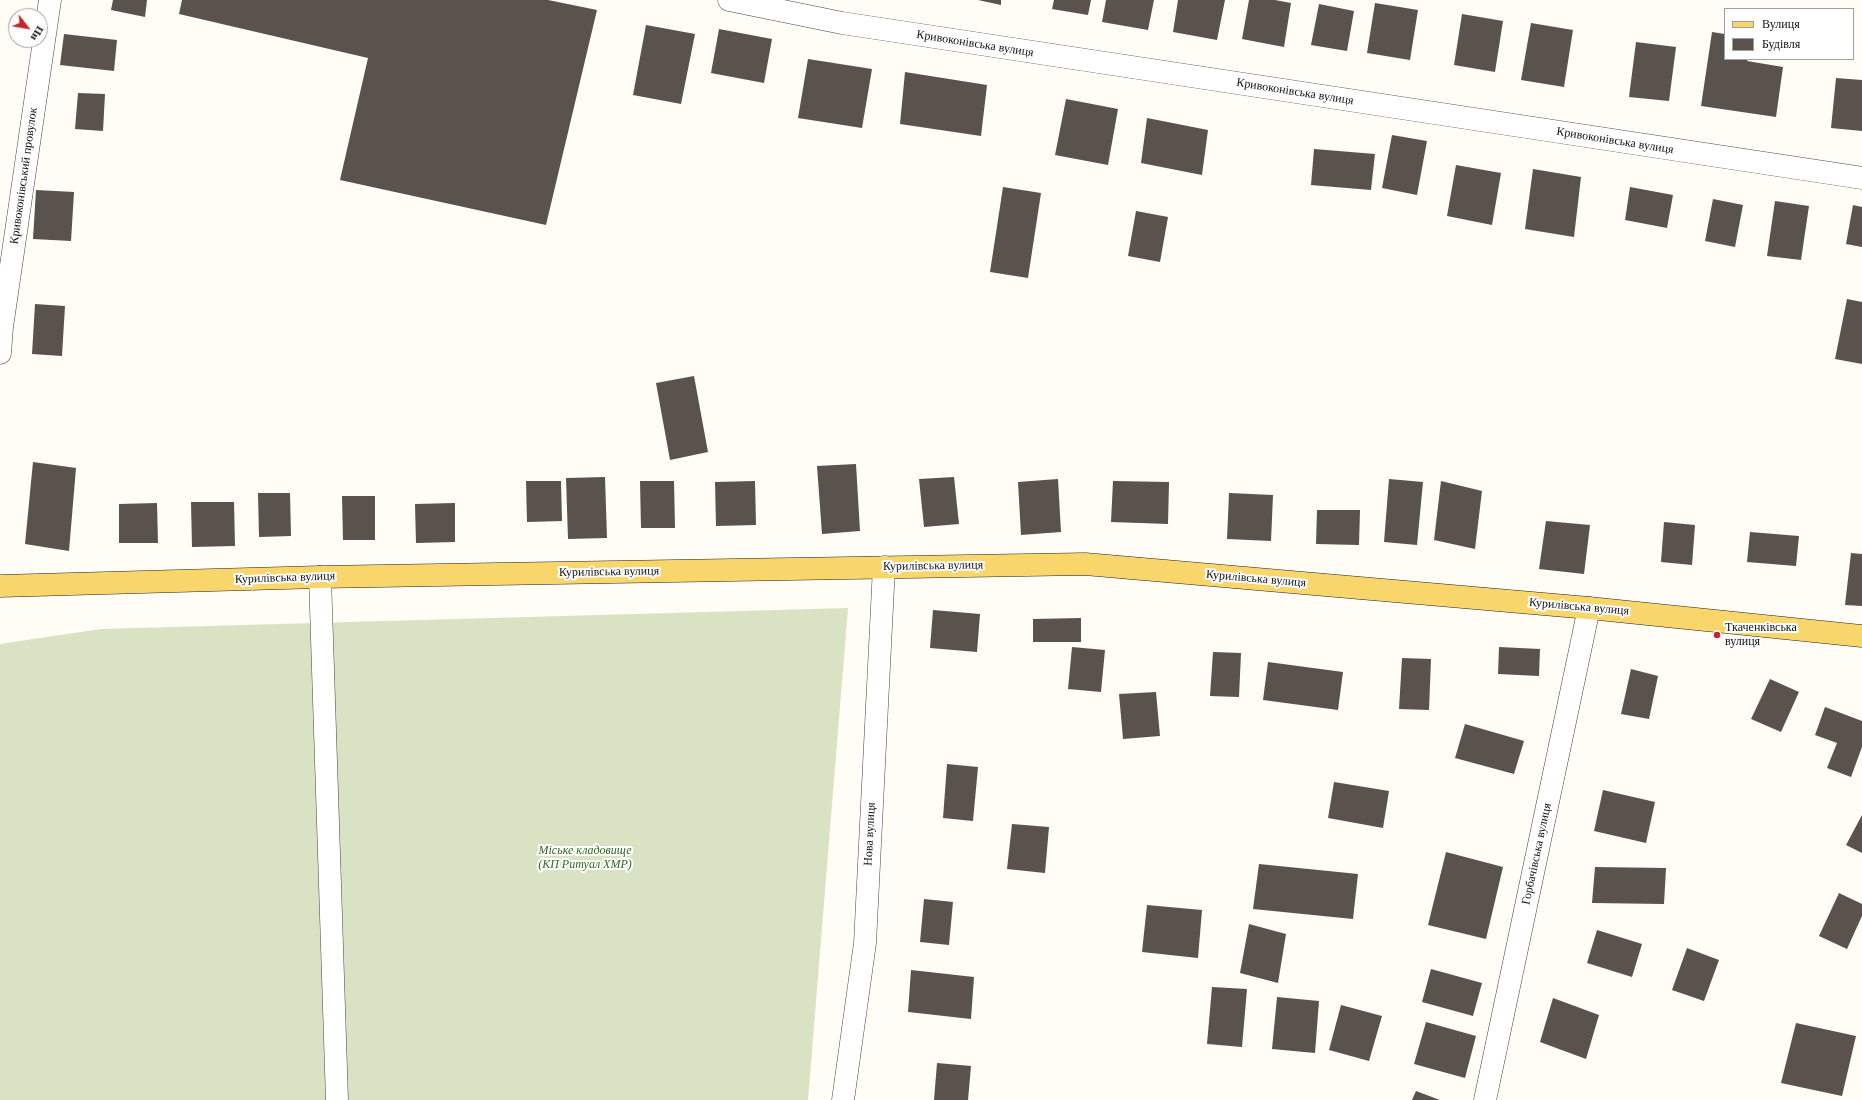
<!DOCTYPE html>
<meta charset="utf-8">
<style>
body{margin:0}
#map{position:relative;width:1862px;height:1100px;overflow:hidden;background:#fffdf5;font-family:Georgia,serif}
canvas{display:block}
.legend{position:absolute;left:1724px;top:8px;width:130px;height:52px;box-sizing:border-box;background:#fff;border:1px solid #a0a0a0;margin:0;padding:5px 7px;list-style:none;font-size:12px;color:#111}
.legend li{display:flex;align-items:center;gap:8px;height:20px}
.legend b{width:20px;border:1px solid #a0a0a0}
.north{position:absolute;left:8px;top:8px;width:40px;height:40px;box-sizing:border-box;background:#fff;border:1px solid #a0a0a0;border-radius:50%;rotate:121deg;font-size:11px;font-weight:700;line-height:16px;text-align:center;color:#111}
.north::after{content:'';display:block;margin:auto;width:14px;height:18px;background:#c4262e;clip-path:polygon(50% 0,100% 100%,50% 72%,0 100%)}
</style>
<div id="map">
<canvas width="1862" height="1100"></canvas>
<ul class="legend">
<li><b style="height:5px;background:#f9d66b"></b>Вулиця</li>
<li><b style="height:11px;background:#5a524d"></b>Будівля</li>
</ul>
<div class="north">Пн</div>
</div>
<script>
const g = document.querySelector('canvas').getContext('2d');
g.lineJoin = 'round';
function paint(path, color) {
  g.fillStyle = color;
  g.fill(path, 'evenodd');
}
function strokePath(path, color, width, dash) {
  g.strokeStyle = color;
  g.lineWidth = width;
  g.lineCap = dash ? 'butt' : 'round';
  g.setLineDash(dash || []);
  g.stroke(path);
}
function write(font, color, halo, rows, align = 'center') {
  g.font = font + ' Georgia,serif';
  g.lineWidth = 4;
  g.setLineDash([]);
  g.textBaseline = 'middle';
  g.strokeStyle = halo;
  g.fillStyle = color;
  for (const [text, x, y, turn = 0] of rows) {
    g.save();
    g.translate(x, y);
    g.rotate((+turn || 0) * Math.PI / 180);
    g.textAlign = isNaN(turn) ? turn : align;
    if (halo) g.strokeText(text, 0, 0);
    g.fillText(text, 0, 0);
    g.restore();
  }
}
paint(new Path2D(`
 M848,608l-40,492h-808v-456l101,-15z`), '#d9e3c4');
paint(new Path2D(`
 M113,0h34l-2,17 -34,-7z
 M182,0h366l49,10 -51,215 -206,-45 28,-122 -189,-44z
 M978,0h23v5z
 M1054,0h37l-3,15 -36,-6z
 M1106,0h48l-6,30 -46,-8z
 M1178,0h47l-8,40 -44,-8z
 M1249,0h26l16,3 -7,44 -42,-8z
 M1375,3l43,7 -8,50 -43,-7z
 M1319,4l35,7 -7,40 -36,-6z
 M1462,14l41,7 -8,51 -41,-7z
 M1531,23l42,7 -9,57 -43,-7z
 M646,25l49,9 -14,70 -48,-9z
 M719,29l53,10 -8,44 -53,-10z
 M1712,32l13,2v25h23l-1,2 36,6 -7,50 -75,-11z
 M64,34l53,6 -3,31 -54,-6z
 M1636,42l40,5 -7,54 -40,-4z
 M808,59l64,10 -10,59 -64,-10z
 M905,72l82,13 -6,51 -81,-12z
 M1836,78l26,2v51l-31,-3z
 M78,93l27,1 -2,37 -28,-2z
 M1066,99l52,10 -10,56 -53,-10z
 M1147,118l61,12 -6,45 -61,-12z
 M1392,135l35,6 -10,54 -35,-7z
 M1314,149l61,5 -4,36 -60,-5z
 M1456,165l45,8 -9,52 -45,-9z
 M1533,169l48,8 -7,60 -49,-8z
 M1003,187l38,6 -13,85 -38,-6z
 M1630,187l43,8 -6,33 -42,-8z
 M36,190l38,2 -3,49 -38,-2z
 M1713,199l30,6 -8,42 -30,-6z
 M1775,201l34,5 -8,54 -34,-4z
 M1853,205l9,2v40l-16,-3z
 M1136,211l32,6 -8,45 -32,-6z
 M1847,299l15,3v62l-27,-5z
 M35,304l30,2 -3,50 -30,-2z
 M694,376l14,76 -38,8 -14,-77z
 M33,462l43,6 -7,83 -44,-7z
 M856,464l4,67 -38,3 -5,-68z
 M605,477l2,61 -39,1 -2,-61z
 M954,477l5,47 -35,3 -5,-48z
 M1058,479l3,53 -40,3 -3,-53z
 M1389,479l34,3 -6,63 -33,-3z
 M526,481h35l1,40 -35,1z
 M640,481h34l1,47h-34z
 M755,481l1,44 -40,1 -1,-44z
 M1113,481l56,1 -1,42 -57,-2z
 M1441,481l41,10 -7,58 -41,-9z
 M258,493h32l1,43 -32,1z
 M1229,493l44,2 -2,46 -44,-2z
 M342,496h33v44h-32z
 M191,502h43l1,44 -43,1z
 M157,503l1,40h-39v-39z
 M455,503v39l-39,1 -1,-39z
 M1317,510h43l-1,35 -43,-1z
 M1546,521l44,4 -6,49 -45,-5z
 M1664,522l31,3 -3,40 -31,-3z
 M1750,532l49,4 -3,30 -49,-4z
 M1851,553l11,1v52l-17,-1z
 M933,610l47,4 -3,38 -47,-4z
 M1081,618v24h-48v-23z
 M1072,647l33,3 -4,42 -33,-3z
 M1499,647l41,2 -1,27 -41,-2z
 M1213,652l28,1 -2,44 -29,-1z
 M1402,658l29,1 -2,51 -30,-1z
 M1268,662l75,10 -5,38 -75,-10z
 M1631,669l27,7 -9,43 -28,-5z
 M1770,679l29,13 -18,40 -30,-13z
 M1156,692l4,44 -37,3 -4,-45z
 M1825,707l37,14v26l-11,30 -24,-9 10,-25 -22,-8z
 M1465,724l59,17 -10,33 -59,-16z
 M947,764l31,3 -5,54 -30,-3z
 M1334,782l55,9 -6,37 -55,-10z
 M1603,790l52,12 -9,41 -52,-12z
 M1862,815v38l-16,-8z
 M1012,824l37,3 -4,46 -38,-4z
 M1446,852l57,15 -17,72 -58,-14z
 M1259,864l99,10 -5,45 -100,-10z
 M1595,867l71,1 -2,36 -72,-1z
 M1839,893l23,11v12l-15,33 -28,-13z
 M924,899l29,3 -4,43 -29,-3z
 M1147,905l55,5 -4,48 -56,-6z
 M1249,924l37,10 -8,49 -38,-10z
 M1597,930l45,14 -10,33 -45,-14z
 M1687,948l32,12 -15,41 -32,-11z
 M1431,969l51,14 -9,33 -51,-14z
 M911,970l63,7 -3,42 -63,-7z
 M1212,987l35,2 -5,58 -35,-3z
 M1277,997l42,4 -4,52 -43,-4z
 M1553,998l46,17 -13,44 -46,-17z
 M1341,1005l41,11 -13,45 -40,-11z
 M1426,1022l50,14 -11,42 -51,-14z
 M1796,1023l60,13 -14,60 -61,-13z
 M937,1063l34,3 -3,34h-34z
 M1416,1091l24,9h-28z`), '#5a524d');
const minor = new Path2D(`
 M729,0l113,23 1020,155
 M0,353l2,-26 48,-327
 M320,577l17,523
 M843,1100l22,-157 19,-376
 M1485,1100l104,-492`);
const major = new Path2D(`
 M0,586l320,-9 765,-13 504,44 273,28`);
strokePath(minor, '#444', 23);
strokePath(major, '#222', 23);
strokePath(minor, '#fff', 22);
strokePath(major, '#f9d66b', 22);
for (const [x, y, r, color] of [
 [1717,635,4,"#c4262e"]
]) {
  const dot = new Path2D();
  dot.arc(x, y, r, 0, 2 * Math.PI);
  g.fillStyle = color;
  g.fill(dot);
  strokePath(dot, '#fff', 1.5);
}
write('12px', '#111', '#fff', [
 ["Кривоконівська вулиця",975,44,9],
 ["Кривоконівська вулиця",1295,92,9],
 ["Кривоконівська вулиця",1615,141,9],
 ["Кривоконівський провулок",24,176,-82],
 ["Курилівська вулиця",933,566,-1],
 ["Курилівська вулиця",609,572,-1],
 ["Курилівська вулиця",285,578,-2],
 ["Курилівська вулиця",1256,579,5],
 ["Курилівська вулиця",1579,607,5],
 ["Нова вулиця",870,834,-87],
 ["Горбачівська вулиця",1537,854,-78]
]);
write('12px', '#111', '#fff', [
 ["Ткаченківська",1725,628],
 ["вулиця",1725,642]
], 'left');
write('italic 12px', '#2f6b1f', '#fff', [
 ["Міське кладовище",585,851],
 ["(КП Ритуал ХМР)",585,865]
]);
</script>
